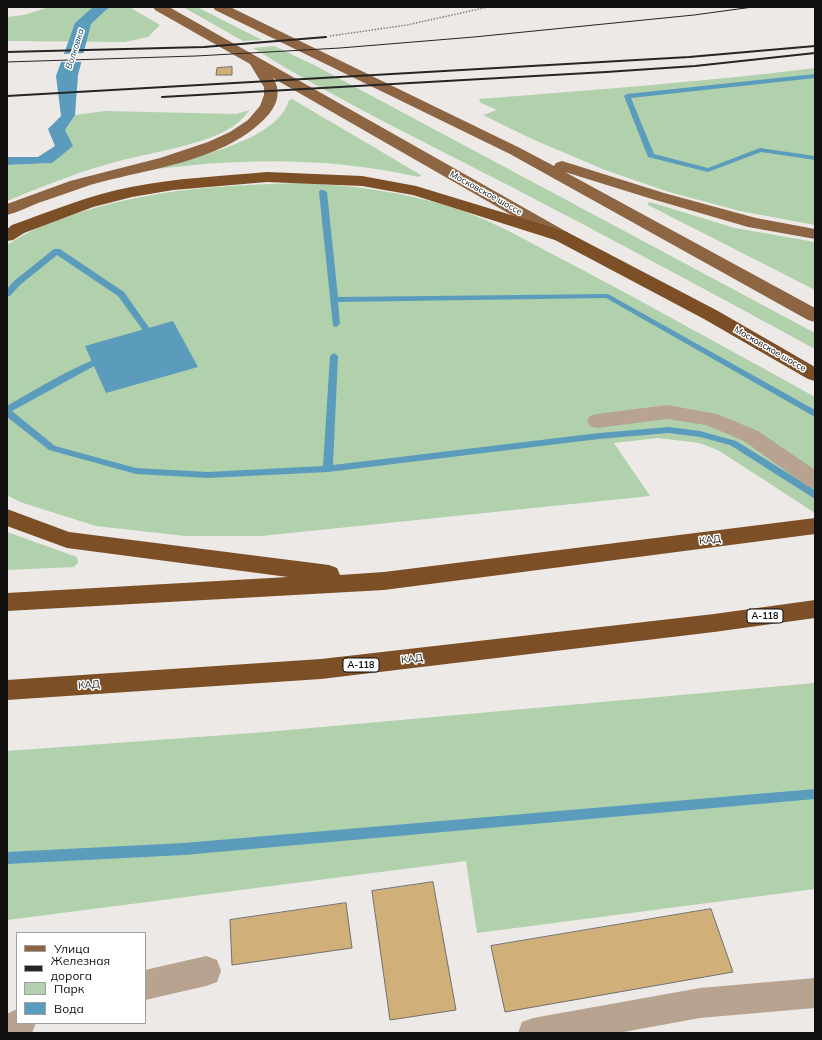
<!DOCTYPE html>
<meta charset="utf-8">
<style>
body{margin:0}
#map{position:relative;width:822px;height:1040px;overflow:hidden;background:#ece9e7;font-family:Mulish,sans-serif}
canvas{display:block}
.frame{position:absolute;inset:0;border:8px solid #100f0e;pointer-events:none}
.legend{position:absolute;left:16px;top:932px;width:130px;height:92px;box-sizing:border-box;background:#fff;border:1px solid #9f9f9f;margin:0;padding:5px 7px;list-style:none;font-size:12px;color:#100f0e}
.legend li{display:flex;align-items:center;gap:8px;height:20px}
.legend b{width:20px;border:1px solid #9f9f9f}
</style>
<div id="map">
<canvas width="822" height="1040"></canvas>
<div class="frame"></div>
<ul class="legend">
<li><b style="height:5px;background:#8d6543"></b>Улица</li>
<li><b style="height:5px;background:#272524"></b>Железная дорога</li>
<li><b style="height:11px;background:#b1d1ac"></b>Парк</li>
<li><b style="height:11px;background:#5b9cbd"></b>Вода</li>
</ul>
</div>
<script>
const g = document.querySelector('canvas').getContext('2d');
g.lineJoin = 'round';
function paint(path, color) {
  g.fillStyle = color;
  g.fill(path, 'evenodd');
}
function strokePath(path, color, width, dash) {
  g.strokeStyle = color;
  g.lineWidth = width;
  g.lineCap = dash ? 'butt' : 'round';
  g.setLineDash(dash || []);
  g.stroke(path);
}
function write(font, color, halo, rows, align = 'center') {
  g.font = font + ' Mulish,sans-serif';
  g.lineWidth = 3;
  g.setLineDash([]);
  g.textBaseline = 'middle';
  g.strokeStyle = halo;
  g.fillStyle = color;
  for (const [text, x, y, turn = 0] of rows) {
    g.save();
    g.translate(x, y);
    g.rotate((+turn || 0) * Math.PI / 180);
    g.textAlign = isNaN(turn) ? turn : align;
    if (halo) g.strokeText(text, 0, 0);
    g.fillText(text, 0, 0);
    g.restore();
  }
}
paint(new Path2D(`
 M49,7h80l31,18 -12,12 -23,5 -118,-1v-24l17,-2z
 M183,7h14l65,33 -19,1z
 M274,46l40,19 501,268v16c-103,-56 -207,-112 -311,-166 -84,-43 -170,-85 -251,-135z
 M815,68v157l-75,-14 -71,-19 -64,-22 -73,-31 -49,-24 14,-5 -16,-7 -2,-4c112,-9 224,-17 336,-31z
 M292,99l129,76 -2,2c-92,-21 -184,-19 -277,-6 39,-11 135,-27 147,-71z
 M250,110c-5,5 -9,11 -15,15 -28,20 -83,27 -116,36 -38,10 -76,25 -112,40v-36l45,-2 13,-33 10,-15 30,-4 131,3z
 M299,183c54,2 106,9 158,26 42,14 82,39 122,59 79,42 158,86 236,129v116l-97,-63 -19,-7 -41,-5 -44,5 36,53 -389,40h-76l-89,-10 -76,-24 -13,-7v-250c24,-16 51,-26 78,-34 70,-22 141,-26 214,-28z
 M650,202l85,26 80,14v48l-167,-85v-2z
 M7,532l70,25 1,6 -4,4 -67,3z
 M815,683v206l-338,44 -11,-72 -459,59v-169l259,-19z`), '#b1d1ac');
paint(new Path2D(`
 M93,7h19l-5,2 -16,15 -13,51 -3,40 -10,15 8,16 -21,17 -45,2v-8h31l17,-11 -7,-17 13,-13 -5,-40 19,-53z
 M173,321l25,46 -92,26 -21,-47z`), '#5b9cbd');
paint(new Path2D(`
 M86,53l-3,9h-24l3,-8z`), '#ece9e7');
paint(new Path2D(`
 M815,74v4l-184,20 23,56 54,14 52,-20 55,8v4l-54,-8 -53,20 -60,-15 -24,-61 3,-2z
 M320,190h3l4,2 11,105 270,-3 207,116v7l-209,-119 -268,4 2,22 -4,3 -3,-1 -14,-134z
 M54,249h6l64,43 26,37 5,12 -1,2h-6l-6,-14 -24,-33 -61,-41 -37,30 -10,11h-3v-7l7,-8z
 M334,353l4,3 -5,109 266,-32 70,-6 31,4 36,10 79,49v9l-85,-54 -30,-8 -31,-4 -70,6 -271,33 -120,6 -72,-4 -87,-24 -42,-33v-11c16,-9 88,-53 102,-49l1,2 -1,2 -13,4 -84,46 43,35 81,22 72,4 115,-6 7,-110z
 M815,789v10l-631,56 -177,9v-12l177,-9z`), '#5b9cbd');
const building = new Path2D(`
 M232,67v8h-16l1,-7z
 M433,882l23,128 -66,10 -18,-129z
 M346,903l6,45 -120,17 -2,-45z
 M711,909l22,63 -228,40 -14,-66z`);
paint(building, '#d1af78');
strokePath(building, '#716f6c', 1);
strokePath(new Path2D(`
 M330,36l77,-11 81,-18`), '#82807e', 1.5, [1.5, 1.5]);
paint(new Path2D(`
 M667,405l50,9 41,17 57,39v19l-8,-3 -63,-45 -38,-16 -39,-6 -70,9 -7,-2 -3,-5 3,-5 7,-2z
 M206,956l11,4 4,11 -4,11 -11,4 -61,14v-30z
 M815,978v30l-115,10 -82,15h-100l4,-11 11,-4 167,-30z
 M17,1009v14h19l-4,10h-25v-19z`), '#b8a290');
paint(new Path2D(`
 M153,7h16l398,225 3,4 -3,4 -6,1 -6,-1 -282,-162c8,12 5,25 -4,36 -42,48 -120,54 -179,71 -17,6 -34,12 -52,18 -10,4 -20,9 -31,12v-11l63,-23 90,-23 48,-16 22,-10 18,-12 12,-14 4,-11v-8l-14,-23 -95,-54z
 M213,7h17l290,141 34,18 2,-3 6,-2 102,32 92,25 59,11v10l-67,-12 -96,-28 -87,-27 250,136v14l-7,-2 -298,-166 -295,-144z`), '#8d6543');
paint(new Path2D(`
 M267,172l95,4 54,10 151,46 151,79 97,56v14l-7,-2 -104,-60 -149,-79 -142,-45 -51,-9 -95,-4 -94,8 -41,7 -39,10 -69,26 -11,7 -6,1v-12l5,-4c39,-14 78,-30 119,-38 45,-9 91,-11 136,-15z
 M7,509l62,23 260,33 8,3 3,7 44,-3 431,-54v16l-431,56 -377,21v-18l281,-16 -221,-29 -60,-22z
 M815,600v18l-101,14 -393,47 -314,21v-20l314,-21 393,-45z`), '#7c4f26');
strokePath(new Path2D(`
 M7,62l189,-6 144,-8 134,-11 220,-22 59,-8`), '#272524', 1);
strokePath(new Path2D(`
 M7,52l197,-5 122,-10
 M7,96l682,-39 126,-11
 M162,97l444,-25 89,-6 120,-13`), '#272524', 2);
write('italic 9px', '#043e55', '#fff', [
 ["Волковка",75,49,-72]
]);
write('9px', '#100f0e', '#fff', [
 ["Московское шоссе",486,193,29],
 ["Московское шоссе",770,349,30]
]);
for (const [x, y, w] of [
 [765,616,36],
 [361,665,36]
]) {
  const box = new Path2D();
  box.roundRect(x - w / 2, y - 7, w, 14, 3);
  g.fillStyle = '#fff';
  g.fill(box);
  strokePath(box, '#100f0e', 1);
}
write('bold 9px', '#100f0e', null, [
 ["А-118",765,616],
 ["А-118",361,665]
]);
write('10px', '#100f0e', '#fff', [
 ["КАД",710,540,-7],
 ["КАД",412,659,-7],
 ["КАД",89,685,-4]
]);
</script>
